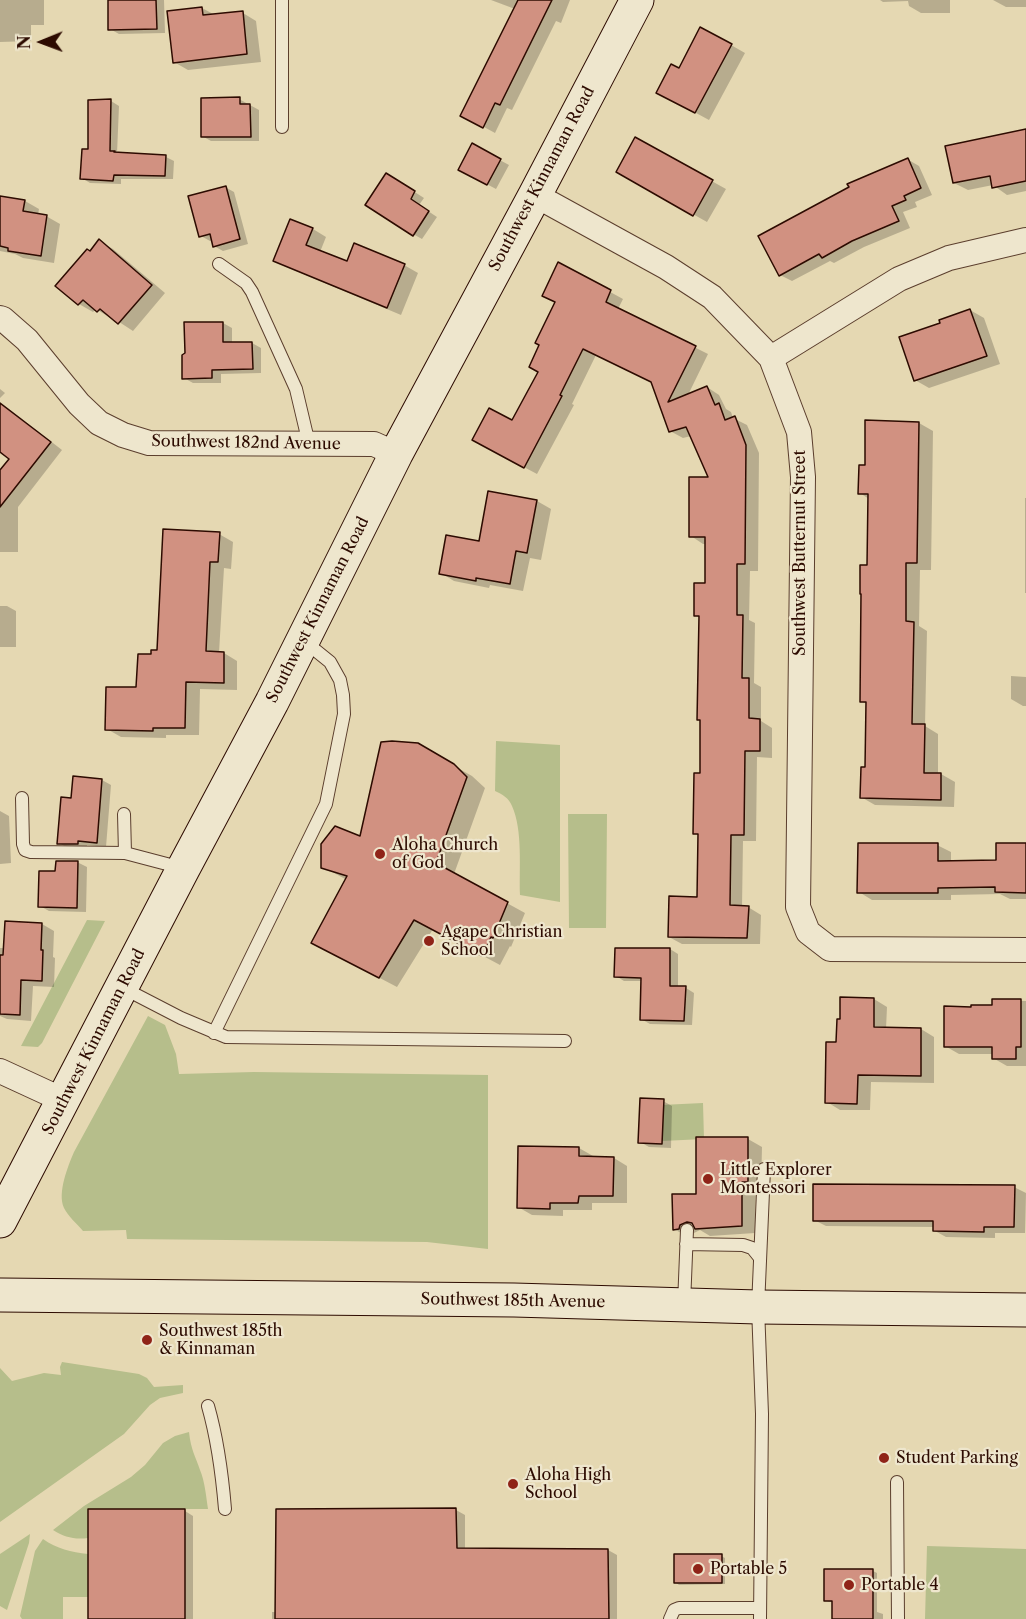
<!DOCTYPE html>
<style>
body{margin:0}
#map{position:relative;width:1026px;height:1619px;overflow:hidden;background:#e5d8b2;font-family:"Libre Caslon Text",serif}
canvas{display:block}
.north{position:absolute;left:12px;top:12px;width:60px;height:60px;-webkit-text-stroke:4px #eee6cd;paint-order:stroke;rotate:269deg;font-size:16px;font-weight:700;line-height:24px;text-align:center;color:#2d0b01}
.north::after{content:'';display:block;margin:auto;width:21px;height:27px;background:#2d0b01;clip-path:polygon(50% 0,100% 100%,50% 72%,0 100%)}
</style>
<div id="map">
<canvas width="1026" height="1619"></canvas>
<div class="north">N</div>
</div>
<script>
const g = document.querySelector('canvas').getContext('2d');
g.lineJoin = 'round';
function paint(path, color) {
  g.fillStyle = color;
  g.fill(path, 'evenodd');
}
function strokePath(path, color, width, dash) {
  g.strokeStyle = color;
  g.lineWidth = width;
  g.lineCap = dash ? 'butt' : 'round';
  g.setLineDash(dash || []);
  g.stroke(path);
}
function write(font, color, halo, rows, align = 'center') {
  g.font = font + ' "Libre Caslon Text",serif';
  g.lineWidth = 4.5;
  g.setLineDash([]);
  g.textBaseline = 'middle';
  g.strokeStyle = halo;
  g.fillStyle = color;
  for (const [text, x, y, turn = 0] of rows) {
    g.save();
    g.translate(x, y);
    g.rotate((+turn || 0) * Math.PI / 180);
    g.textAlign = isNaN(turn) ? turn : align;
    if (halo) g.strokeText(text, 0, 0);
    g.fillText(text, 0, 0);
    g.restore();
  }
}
paint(new Path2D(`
 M496,741l64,4v157l-40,-7c-1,-26 3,-65 -8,-89 -3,-8 -10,-12 -17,-15z
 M568,814h39l-1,114h-37z
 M87,920l18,1 -63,122 -4,4 -17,-1z
 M148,1016l17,9 11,29 3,20 75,-2 234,3v174l-61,-7 -300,-3 -1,-9 -43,1c-6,-7 -15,-15 -19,-23 -7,-15 4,-42 10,-56z
 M703,1103l1,36 -42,2 -1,-36z
 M62,1362l77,12 8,4 7,9 29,-2v8l-23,5 -10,7 -26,29 -124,88v-154l12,13 32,-8 17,2 -1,-8z
 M189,1432c2,18 6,23 11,38 5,12 6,26 8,39h-119l-1,29c-13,2 -24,-1 -35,-8l31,-24 47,-29 14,-12 18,-22 12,-7z
 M30,1534l-1,9 -22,67 -7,-4v-52z
 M43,1539c14,10 28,13 45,15v43h-25v22h-41l-2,-3 15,-65z
 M927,1546l99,3v70h-101z`), '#b6be8b');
paint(new Path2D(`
 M0,0h44v25h-13v16l-31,1z
 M110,0h54l1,33 -46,1 -9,-5z
 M491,0h79l-9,23 -5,-2 -44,89 -5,-2 -12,25 -22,-12 42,-112z
 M880,0h70v13h-29l-12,-7 -1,-5 -25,1z
 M993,0h33v7h-20z
 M202,8l13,7 28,-2 13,8 5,41 -73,8 -14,-8z
 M731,45l14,8 -36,67 -37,-20 7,-30z
 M239,99l20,11v31h-48l-9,-5z
 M90,101h21l8,5 -2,48 49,3 8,4 -1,18h-52v5l-31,-1 -8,-5 8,-27z
 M1026,132v59l-19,4 -14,-10 -25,5 -14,-7z
 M636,139l90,50 -19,33 -89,-50z
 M472,145l37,20 -13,24 -36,-19z
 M907,159l12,7 13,29 -17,7 2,5 -14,5 7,16 -46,19 -30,16 -4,-2 -38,20 -12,-6z
 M396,180l28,18 -5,7 18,12 -15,22 -9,-5z
 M225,187l9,5 14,52 -25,7 -9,-5 -1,-6 -3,1 -9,-5z
 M0,198l25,3 14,8 -1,6 8,1 14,8 -6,39 -31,-5 -8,-4 -15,-3z
 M291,221l22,8 13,8 -6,15 28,11 56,2 14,8 -17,42 -112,-47 -14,-8z
 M99,241l14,8 52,44 -32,38 -20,-13 -1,1 -16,-10 -3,3 -14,-8 -21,-19z
 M559,264l64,35 -5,10 90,45 -20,41 19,-8 12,8 7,14 5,3 2,6 14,7 12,28 -1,118h-8l-1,49 6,3 -1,60 7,4v34l11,7v30l-15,-1 -1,84h-13l-1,66h6l13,8 -1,29h-78l-13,-7 30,-39v-62l-4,-3 6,-59 -1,-156 -5,-3 12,-30v-41h-4l-12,-8 19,-58 -19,-42 -8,2 -13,-7 -17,-48 -57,-28 -24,49 2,1 -37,69 -51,-27 26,-25 28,-50 16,-70z
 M970,310l14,8 16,46 -71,24 -14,-8 27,-56z
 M223,323l9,5v16l20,-1 9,5v25l-40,1v9h-28l-9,-5z
 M0,389l5,4 -5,5z
 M0,402l62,48 -44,57v45h-18v-80l11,-13 -11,-9z
 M919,423l14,8 -2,139h-11l-1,56 8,5 -2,95 13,8v40h3l14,8 -1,25 -79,-2 -14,-8 5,-28 1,-65 -6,-3 7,-134 1,-68 -9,-6 6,-26z
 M489,493l48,8 14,8 -10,51 -11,-2 -7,33 -33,-6 -1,3 -35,-7 -13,-8 39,-31z
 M1025,498h1v95h-1z
 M219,534l14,8 -2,27 -7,-1 -5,85h5l13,8v29l-37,-1 -1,46h-33v3l-45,-1 -14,-8 31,-40 15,-33 5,-4z
 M0,606h7l9,5v36h-16z
 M1011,676l15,1v29h-3l-12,-7z
 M417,745l55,31 13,12 -31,86 71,39 -14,34 -1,-1 -10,19 -67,-36 -36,58 -84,-44 34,-63 -24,-13 38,-29z
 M102,780l9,5 -5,62 -19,-2v4l-19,-1 -9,-5z
 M0,811l9,5 2,47 -11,1z
 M937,845l14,7v10l46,-1 29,-16v54h-16l-10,-5 -49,1v5h-79l-13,-8z
 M77,862l10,5 -1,45 -37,-1 -9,-5 16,-34z
 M6,922l36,2 12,7 -1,26 2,1 -1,29 -21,-1 -2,35 -24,-2 -7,-3v-68h5z
 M670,949l8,5v34h8l8,5 -2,32 -42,-1 -9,-5 1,-38h-18l-8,-5z
 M874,999l13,8 -1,22h35l13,8v46l-63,-1 -1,28h-30l-13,-8 11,-59z
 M993,1000l33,1v65h-19l-14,-8 1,-4h-35l-14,-8 48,-40z
 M663,1101l9,5 -1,42 -22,-1 -9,-5z
 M748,1139l14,8 -1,42h-5l-1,44 -45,3 -10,-6 -6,3 -1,3 -5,1 -14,-8 23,-34z
 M579,1148l14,8 21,2 13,8v37h-35v7h-29v6l-31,-1 -14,-8z
 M1014,1187l12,6 -1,40h-30v5l-49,-1 -11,-6v-4l-109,-1 -12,-6z
 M456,1510l9,5v35h143l9,5v64h-345v-7h5z
 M185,1511l8,5v103h-103z
 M721,1556l4,2v26l-46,1 -4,-3z
 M873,1571l4,2v39l6,2v5h-49v-17h-5l-4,-2z`), '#0003');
const building = new Path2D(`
 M108,0h48l1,29 -49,1z
 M518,0h34l-52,105 -5,-2 -12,25 -23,-12z
 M202,7l1,8 40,-4 4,43 -74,9 -6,-52z
 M700,27l32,17 -37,69 -39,-20 15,-29 8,4z
 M240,97v7h10l1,33h-50v-39z
 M111,99l-1,52h5l-1,1 52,3 -1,21 -51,-1 -1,6 -33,-2 2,-30h6v-49z
 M1026,129v52l-34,7 -2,-12 -37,7 -8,-37z
 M635,137l78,43 -20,36 -77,-44z
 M472,143l29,16 -14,26 -29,-15z
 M908,158l13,30 -17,8 2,4 -14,6 7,15 -47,20 -30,17 -3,-4 -40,22 -21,-40 91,-49 -2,-3z
 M386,173l29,18 -4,8 18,12 -16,25 -48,-31z
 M226,186l14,53 -27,8 -3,-13 -11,3 -11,-41z
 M0,196l25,4 -2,11 24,4 -6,41 -33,-5v-3l-8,-2z
 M290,219l23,9 -7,17 41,16 7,-18 51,21 -18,44 -114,-47z
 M99,239l53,46 -34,39 -18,-15 -3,3 -14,-12 -5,5 -23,-19 32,-37 3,2z
 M558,262l53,28 -5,12 90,44 -28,56 39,-16 8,19 4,-2 6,17 10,-4 11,29 -1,119h-8v51h6l-1,63h7v40l11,1v32h-15l-1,84h-13l-1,70 19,1 -2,32 -79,-1 1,-41 28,1 1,-63h-5l1,-61h6v-53h-3l2,-104h-5v-33h11v-46h-16v-60h19l-22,-50 -17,5 -18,-50 -68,-33 -23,46 2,1 -38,72 -52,-28 17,-32 23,12 26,-48 -9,-5 10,-22 -4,-2 20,-41 -13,-6z
 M970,309l17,47 -73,25 -15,-44 41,-14 -1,-3z
 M184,322h39v20h29l1,27 -41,1v8l-30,1v-24l3,-2z
 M0,403l51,39 -51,65v-37l9,-11 -9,-7z
 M865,420l54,2 -2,141h-11v58l8,1 -2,102h13l-1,49h17v27l-81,-2 1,-31h4l1,-65h-6l1,-108h-1v-29h7l1,-71h-10l1,-29h6z
 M488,491l49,9 -10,53 -11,-2 -6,33 -34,-6v3l-37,-7 7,-39 33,6z
 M163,529l57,3 -2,30h-8l-4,89 18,1v31l-38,-1 -1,46h-32v3l-48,-1 1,-43h30l2,-33h13v-4h6z
 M392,741l26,2 36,21 13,13 -31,86 72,39 -15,36 -2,-1 -9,19 -68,-36 -35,58 -68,-35 36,-67 -26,-8v-24l14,-18 25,10 21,-94z
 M73,776l29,3 -5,64 -19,-2v3h-21l4,-47 10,1z
 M858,843h80v18l58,-1v-17h30v50l-31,-1v-5l-57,1v5h-81z
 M56,861h22l-1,47 -39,-1 1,-36h16z
 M5,921l37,2 -1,27h2l-1,31 -21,-1 -1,35 -20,-1v-59h3z
 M615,948h55v38h16l-2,35 -44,-1 1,-42 -27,-1z
 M840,997l34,1v29l47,1v48l-63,-1 -1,29 -32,-1 1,-61h10l1,-23h3z
 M992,999h29v48h-5v12h-24v-12h-48v-41l27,1v-2h21z
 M640,1098l24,1 -2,45 -24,-1z
 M696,1137h52v45h-6v44l-47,3 -3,-6 -5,-1 -7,3 -1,4 -6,1 -1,-36h24z
 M518,1146l61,1v9l35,1 -1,39h-34l-1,7h-28v6l-33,-1z
 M813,1184l202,1 -1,42h-30v5l-51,-1v-10h-120z
 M456,1508l1,40 151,1 1,70h-334l1,-110z
 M88,1509h97v110h-97z
 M674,1554h48v29h-48z
 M824,1569h49v50h-41v-18h-8z`);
paint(building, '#d19181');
strokePath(building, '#2d0b01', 1.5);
const service = new Path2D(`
 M282,127v-127
 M219,264l27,19 6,9 44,97 13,55
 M22,798l1,46 2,6 6,2 94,1 57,15
 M124,814l1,39
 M123,988l58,30 45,19 339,4
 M214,1033l112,-229 18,-90 -1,-19 -3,-15 -10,-18 -26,-21
 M686,1244l57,1 9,3 8,10
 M684,1304l3,-74
 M208,1406c10,35 14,67 17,103
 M897,1482l1,137
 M670,1619l4,-9 5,-2h81
 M760,1619l2,-205 -4,-107 6,-138`);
const minor = new Path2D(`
 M535,195l131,72 46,30 59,61 28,74 4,45 -5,430 10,25 22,17 196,1
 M0,318l3,1 24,21 52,64 20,19 24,12 26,8 225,1 22,10
 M771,358l128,-79 50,-21 77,-18
 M0,1071l63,29`);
const secondary = new Path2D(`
 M0,1221l183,-352 89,-167 124,-248 139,-259 102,-195
 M0,1295l514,5 244,7 268,3`);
strokePath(service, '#5b3e2d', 14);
strokePath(minor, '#5b3e2d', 26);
strokePath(secondary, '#2d0b01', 35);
strokePath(service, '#eee6cd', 12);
strokePath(minor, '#eee6cd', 24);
strokePath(secondary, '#eee6cd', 33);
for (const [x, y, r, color] of [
 [380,854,6,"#8f2418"],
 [429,941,6,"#8f2418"],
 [708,1179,6,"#8f2418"],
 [147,1340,6,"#8f2418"],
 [884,1458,6,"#8f2418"],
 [513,1484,6,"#8f2418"],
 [698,1569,6,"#8f2418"],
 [849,1585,6,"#8f2418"]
]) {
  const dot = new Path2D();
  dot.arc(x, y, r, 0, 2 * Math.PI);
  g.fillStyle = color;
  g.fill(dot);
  strokePath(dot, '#eee6cd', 2);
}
write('16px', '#2d0b01', '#eee6cd', [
 ["Southwest Kinnaman Road",542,179,-62],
 ["Southwest 182nd Avenue",246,443,1],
 ["Southwest Butternut Street",800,553,-90],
 ["Southwest Kinnaman Road",318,610,-63],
 ["Southwest Kinnaman Road",94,1042,-63],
 ["Southwest 185th Avenue",513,1301,1]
]);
write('16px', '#2d0b01', '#eee6cd', [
 ["Aloha Church",392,845],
 ["of God",392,863],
 ["Agape Christian",441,932],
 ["School",441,950],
 ["Little Explorer",720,1170],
 ["Montessori",720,1188],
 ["Southwest 185th",159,1331],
 ["& Kinnaman",159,1349],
 ["Student Parking",896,1458],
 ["Aloha High",525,1475],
 ["School",525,1493],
 ["Portable 5",710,1569],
 ["Portable 4",861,1585]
], 'left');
</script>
